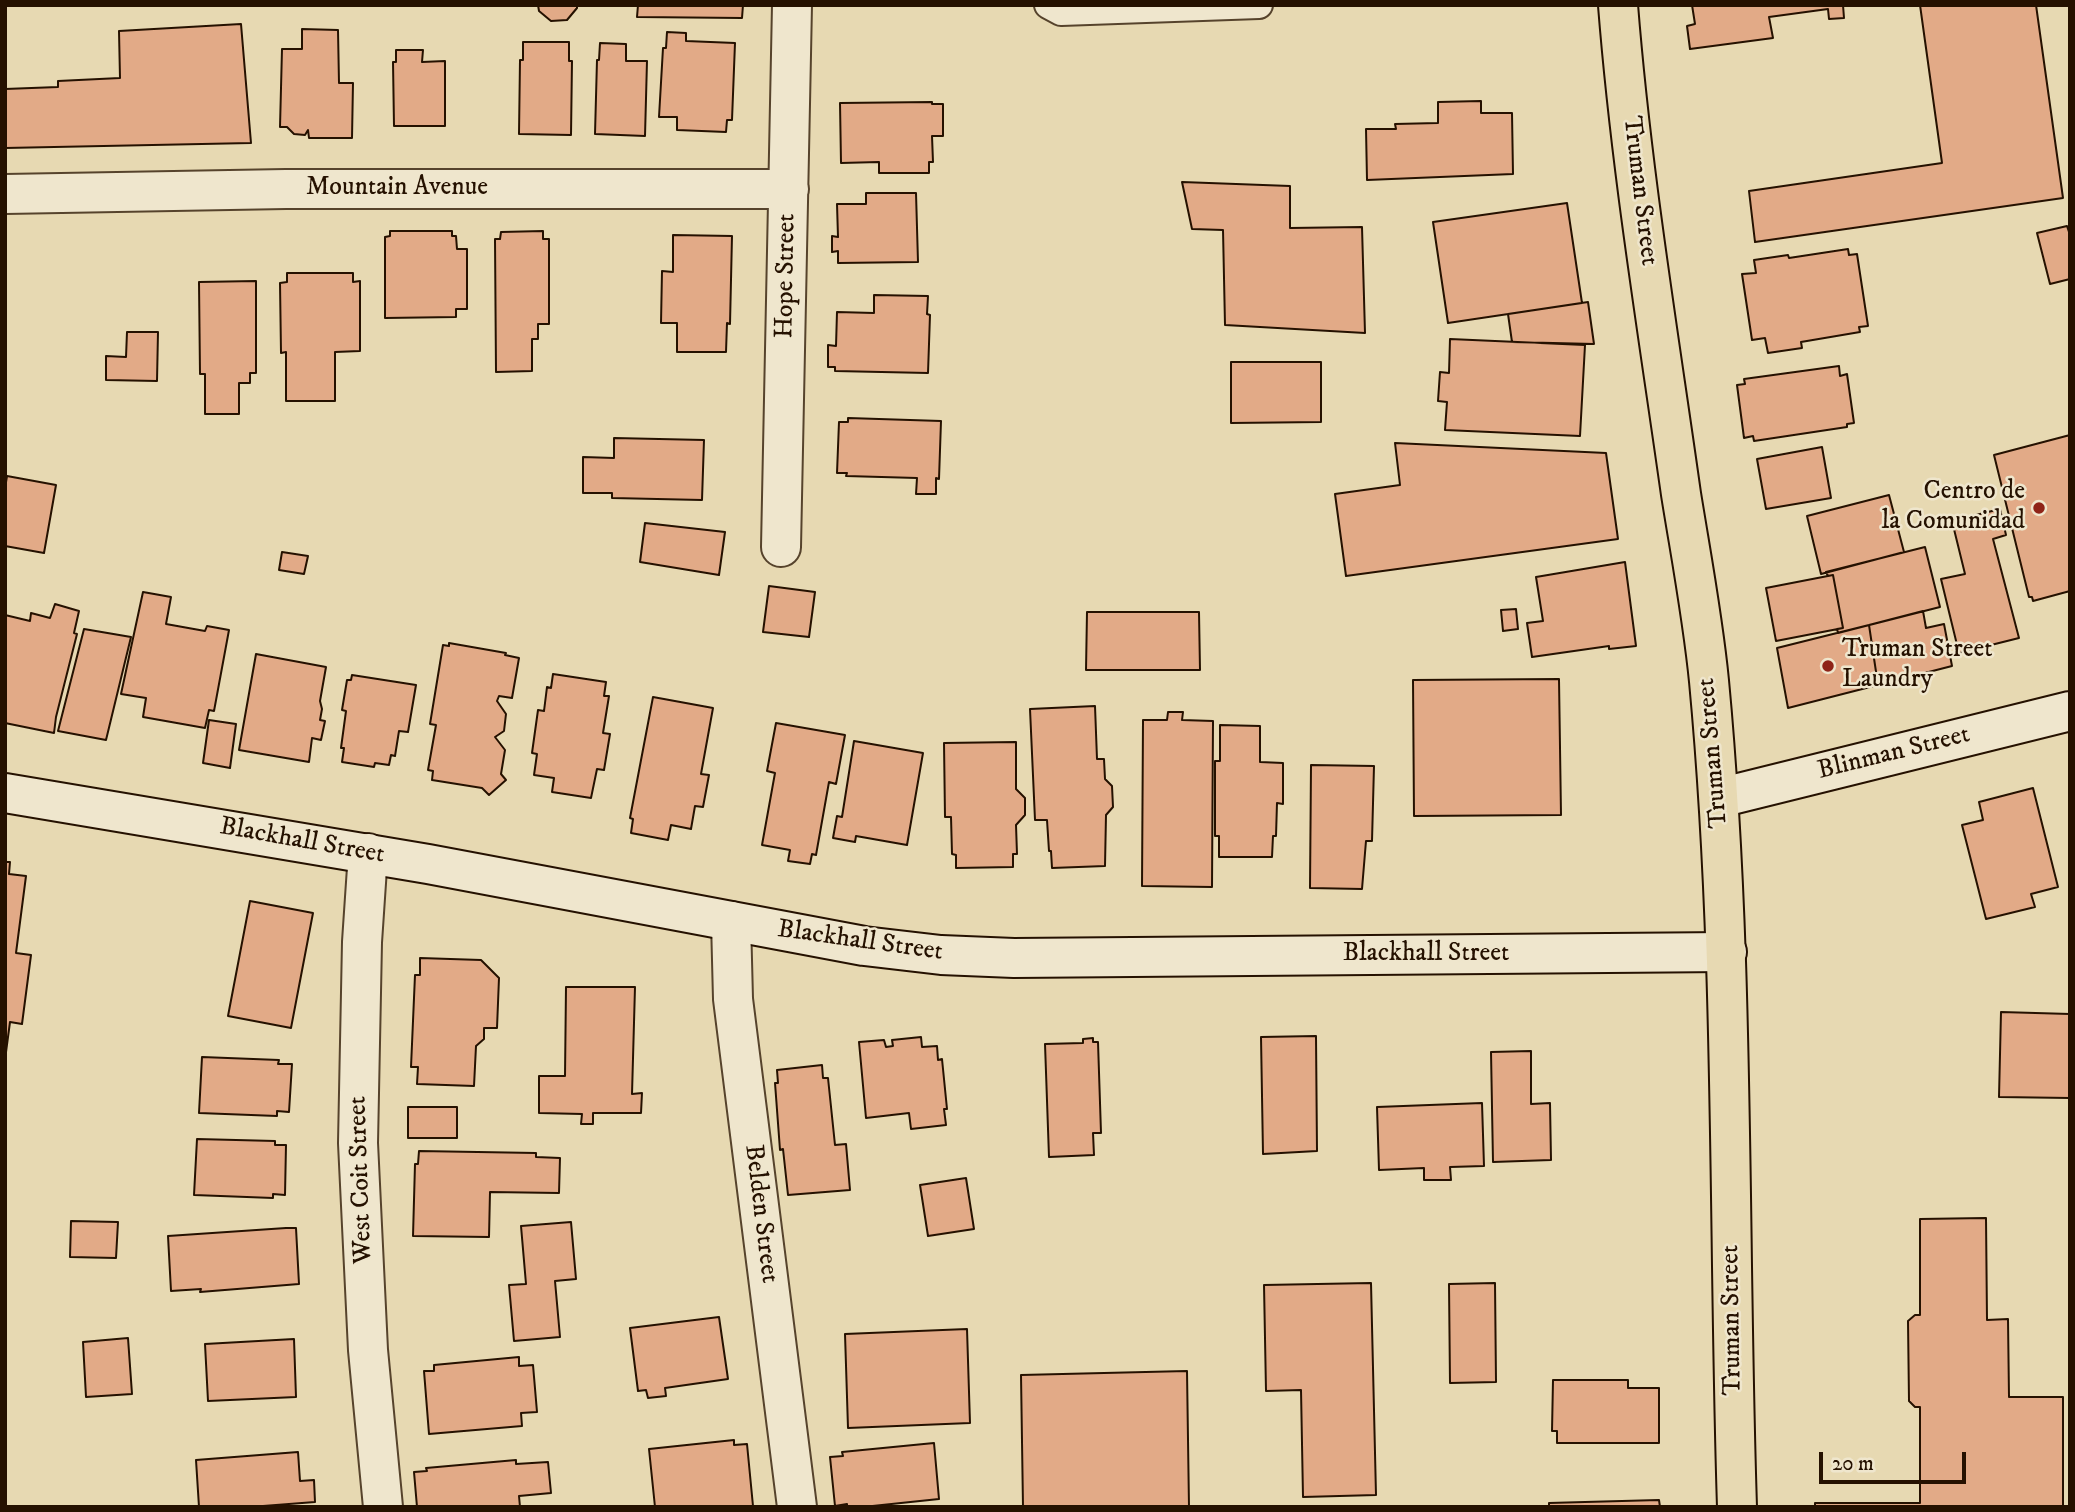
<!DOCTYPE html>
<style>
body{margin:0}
#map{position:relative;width:2075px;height:1512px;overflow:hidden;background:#e7d9b2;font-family:"IM FELL DW Pica",serif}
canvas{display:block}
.frame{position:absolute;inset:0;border:7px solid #251100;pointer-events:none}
.scale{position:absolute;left:1819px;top:1452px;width:147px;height:32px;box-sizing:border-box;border:4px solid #251100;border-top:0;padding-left:9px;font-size:21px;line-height:24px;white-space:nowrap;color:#251100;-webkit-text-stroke:5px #efe6cd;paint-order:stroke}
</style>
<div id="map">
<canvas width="2075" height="1512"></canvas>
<div class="frame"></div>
<div class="scale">20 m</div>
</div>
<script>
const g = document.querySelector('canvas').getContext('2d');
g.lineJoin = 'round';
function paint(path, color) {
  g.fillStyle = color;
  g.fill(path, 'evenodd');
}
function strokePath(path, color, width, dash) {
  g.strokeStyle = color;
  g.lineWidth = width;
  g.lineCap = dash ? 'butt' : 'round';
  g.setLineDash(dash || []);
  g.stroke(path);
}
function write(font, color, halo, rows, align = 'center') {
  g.font = font + ' "IM FELL DW Pica",serif';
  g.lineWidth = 5;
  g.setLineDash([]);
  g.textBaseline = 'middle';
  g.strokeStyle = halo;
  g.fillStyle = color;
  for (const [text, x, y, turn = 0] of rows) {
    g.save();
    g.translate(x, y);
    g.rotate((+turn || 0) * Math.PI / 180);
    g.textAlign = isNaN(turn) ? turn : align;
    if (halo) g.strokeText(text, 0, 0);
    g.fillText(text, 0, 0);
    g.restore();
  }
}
const building = new Path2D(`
 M538,5h39v3l-10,12 -16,1 -12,-10z
 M638,5h105l-1,13 -105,-1z
 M1692,5h151l1,13 -15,1 -1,-10 -59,8 4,21 -83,11 -3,-23 8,-2z
 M1920,5h116l27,193 -308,44 -6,-51 193,-28z
 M241,24l10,119 -246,5v-59l53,-2v-6l62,-3 -1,-47z
 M302,29l36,1 1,53h14l-1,55h-43l-1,-8 -3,5 -11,-1 -7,-7h-7l2,-78h20z
 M667,32l19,1v8l49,2 -3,77h-5l-1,12 -49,-2v-13h-18l4,-69h3z
 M523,42h46v19h3l-1,74 -52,-1 1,-74h3z
 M600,43l26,1v17h21l-2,75 -50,-2 2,-74h2z
 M396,50h27l-1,12 23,-1v65h-51l-1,-64h3z
 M1481,101v12h31l1,61 -146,6 -1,-51h30l-1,-5 43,-1v-21z
 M932,102v2h11v32h-11l1,26h-4v11h-50v-11l-38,1 -1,-60z
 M1182,182l108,4v42l72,-1 3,106 -140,-8 -2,-95 -31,-1z
 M866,193h50l2,69 -80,1v-12l-6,1v-16l6,1 -1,-33h29z
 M1567,203l15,100 -134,20 -15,-101z
 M2067,226l3,9v44l-20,5 -13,-51z
 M390,231h62v5h4l1,13h10v60h-11v8l-71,1v-81l5,-1z
 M543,231v8h6v85h-11v15h-6v32l-36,1 -1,-133h5l1,-7z
 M673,235l59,1 -2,88 -3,-1 -1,29h-49v-29h-16l1,-52 11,1z
 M1848,249l1,6 8,-1 11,72 -9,1 1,5 -59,10 1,6 -34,5 -3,-15 -13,2 -10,-66 14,-1 -2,-13 34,-5 1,3z
 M287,273h66v9l7,-1v70l-25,1v49h-49v-49l-5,1 -1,-70 7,-1z
 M256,281v92h-6v10h-11v31h-34v-40h-5l-1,-92z
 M874,295l54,1 -1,18 3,1 -2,58 -93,-2v-4h-7v-22l8,1 1,-34 37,1z
 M1588,302l6,42 -82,-2 -4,-28z
 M127,332h31l-1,49 -51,-1v-24l20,1z
 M1450,339l135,6 -5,91 -135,-6 2,-28 -9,-1 2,-29 9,1z
 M1231,362h90v60l-90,1z
 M1839,366l1,10 7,-2 7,49 -7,1v3l-93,14 -1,-5 -9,2 -7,-53 8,-1 -1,-5z
 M848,418l93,3 -2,58 -3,-1v16h-20l1,-16 -71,-2 1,-3h-10l2,-51h9z
 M2070,435v156l-37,10 -1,-4h-3l-35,-142z
 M614,438l90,2 -2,60 -90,-2v-5h-29v-36l31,1z
 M1395,443l211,10 12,86 -272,37 -11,-82 65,-9z
 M1822,447l9,51 -65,11 -9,-50z
 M7,476l49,9 -12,68 -39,-7v-58z
 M1889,495l15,57 -83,22 -14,-58z
 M2000,509l6,26 -13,4 26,99 -60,15 -18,-74 24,-5 -13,-53z
 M645,523l80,9 -6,43 -79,-13z
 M1925,547l15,60 -102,26 -1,-4 6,-1 -10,-53 -5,1 -2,-4z
 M282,552l26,4 -4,18 -25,-4z
 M1625,562l11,84 -27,3v-3l-77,11 -5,-34 16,-2 -7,-44z
 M1833,575l10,53 -67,13 -10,-53z
 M769,586l46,6 -6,45 -46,-5z
 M143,592l28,5 -5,27 39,7 2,-5 22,4 -15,81 -5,-1 -4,18 -62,-11 3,-19 -25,-4z
 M55,604l24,7 -5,22 3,1 -21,83 -2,16 -49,-10v-108l25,6 1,-8 19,5z
 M1516,609l2,20 -15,2 -2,-21z
 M1923,611l3,17 18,-4 8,42 -74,19 -9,-60z
 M1087,612h112l1,58h-114z
 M1869,625l9,60 -90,23 -11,-60z
 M84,629l47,8 -25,103 -48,-9z
 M449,643l57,10 -1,2 14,3 -7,40 -13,-2 -2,5 9,13 -2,17 -9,6 10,13 -4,24 5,6 -17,15 -7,-7 -50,-8 1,-9 -5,-1 8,-45 -6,-1 13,-79 6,1z
 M256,654l70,13 -6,34 2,8 -2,11 5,1 -4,19 -9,-2 -3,24 -70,-12z
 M553,674l53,8 -2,14h5l-6,37 7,1 -6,36 -7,-1 -6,29 -39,-6 2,-14 -20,-3 3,-21 -5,-1 6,-43 6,1 3,-24 4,1z
 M352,675l64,10 -8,47 -9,-1 -4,25 -4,-1 -2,10 -14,-2 -1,4 -32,-5 2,-14h-3l5,-37 -4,-1 5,-30h4z
 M1559,679l2,136 -147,1 -1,-136z
 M653,697l60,11 -12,66 8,1 -6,32 -8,-1 -4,23 -20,-4 -3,15 -37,-7 2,-14 -3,-1z
 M1095,706l2,53h7l1,20 7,7 1,21 -7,8 -1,51 -53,2 -1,-17h-2l-2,-31h-12l-5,-111z
 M1168,712h15l-1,8 31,1 -1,166 -70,-1 1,-166h24z
 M209,720l27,4 -6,44 -27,-5z
 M776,723l69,12 -9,49 -7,-2 -13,73 -4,-1 -2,10 -22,-3 2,-11 -28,-5 13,-72 -8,-2z
 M1220,725l40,1v36l23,1v41l-6,-1 -1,33h-3l-1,21h-53v-21h-4v-75h5z
 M854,741l69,12 -16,92 -51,-9 -1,6 -22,-4 4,-22 5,1z
 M1016,742v47l9,9v17l-9,10 1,29h-4v13l-57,1v-13l-4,-1 -1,-37h-6l-1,-74z
 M1311,765l63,1 -2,75h-6l-4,48 -52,-1z
 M2033,788l25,99 -27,7 4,13 -49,12 -24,-94 21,-5 -4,-18z
 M5,862h5l-1,12 17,2 -10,77 15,2 -9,69 -12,-2 -4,30z
 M250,901l63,12 -22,115 -63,-12z
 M420,958l61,2 18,18 -2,50h-13v11l-8,7 -2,40 -57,-2 1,-17h-7l4,-92h5z
 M566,987h69l-3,107 10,-1 -1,20h-48v11h-12l1,-10 -43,-1v-37h26z
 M2001,1012l69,2v84l-71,-1z
 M1316,1036l1,115 -54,3 -2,-117z
 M921,1037l1,10 15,-1 1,14 4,-1 5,50h-3l2,16 -35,4 -2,-16 -43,5 -7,-76 25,-2 2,7 7,-1 -1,-6z
 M1093,1038v4h5l3,91h-8l1,22 -45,2 -4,-113 38,-1v-4z
 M1531,1051v53l19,-1 1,57 -58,2 -2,-110z
 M202,1057l77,3 -1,4h14l-3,48 -12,-1v5l-78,-3z
 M822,1065l1,13h5l7,67 11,-1 4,46 -62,5 -5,-46 -3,1 -5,-67h3l-1,-13z
 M1482,1103l2,63 -34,1 1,13h-27v-12l-45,2 -2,-63z
 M408,1107h49v31h-49z
 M197,1139l78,2v4h11l-1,50 -12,-1v4l-79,-3z
 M419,1151l117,2v4l24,1 -1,35 -69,-1 -1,45 -76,-1 2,-72h3z
 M966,1178l8,51 -46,7 -8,-51z
 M1986,1218l1,102 21,-1 1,78h54v110h-248v-4h105v-96h-5l-6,-6 -1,-80 7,-6h5v-96z
 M71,1221l47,1 -2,36 -46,-1z
 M571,1222l5,57 -21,2 5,56 -46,4 -5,-56 17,-1 -5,-58z
 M286,1228h10l3,56 -99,8 1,-3 -30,2 -3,-55z
 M1371,1283l5,212 -73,2 -2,-107 -35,1 -2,-106z
 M1495,1283l1,99 -46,1 -1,-99z
 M719,1317l9,62 -63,9 1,8 -18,2 -2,-8 -8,1 -8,-63z
 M967,1329l3,94 -122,5 -3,-94z
 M128,1338l4,56 -46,3 -3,-55z
 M294,1339l2,58 -88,4 -3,-57z
 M519,1357v9l14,-1 4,47 -16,1 1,13 -93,8 -5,-63h10v-6z
 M1187,1371l2,136h-166l-2,-132z
 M1553,1380h75v8h31v55h-102v-12h-5z
 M734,1440v5l13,-1 6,62 -98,1 -6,-58z
 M934,1443l5,56 -76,8h-16v-3l-12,2 -5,-49 13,-1 -1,-4z
 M298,1452l2,29 14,-1 1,22 -65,5h-51l-3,-47z
 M516,1460v4l32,-2 3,31 -32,3 1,11h-103l-3,-35 13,-1 -1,-3z
 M1659,1500l1,7h-124l13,-1v-3l36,-1z`);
paint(building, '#e2aa87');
strokePath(building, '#251100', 2);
const lane = new Path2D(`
 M1048,5l13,7 198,-7`);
const street = new Path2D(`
 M5,194l281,-5h503
 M781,547l11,-542
 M368,853l-6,89 -4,201 10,207 15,157
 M731,921l2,78 64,508`);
const secondary = new Path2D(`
 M5,793l423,71 436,82 77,9 73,3 713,-6
 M1719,798l351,-87`);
const primary = new Path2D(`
 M1618,5c13,164 40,326 63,489 10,62 22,125 28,187 26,275 19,550 28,826`);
strokePath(lane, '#56432c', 30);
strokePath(street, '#56432c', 42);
strokePath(secondary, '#251100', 42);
strokePath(primary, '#251100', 42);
strokePath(lane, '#efe6cd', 26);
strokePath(street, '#efe6cd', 38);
strokePath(secondary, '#efe6cd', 38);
strokePath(primary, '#e7d9b2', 38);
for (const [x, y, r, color] of [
 [2039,508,7,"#8f2418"],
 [1828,666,7,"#8f2418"]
]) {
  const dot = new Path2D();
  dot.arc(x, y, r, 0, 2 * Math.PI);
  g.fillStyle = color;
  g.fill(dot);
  strokePath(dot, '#efe6cd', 2.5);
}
write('26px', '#251100', '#efe6cd', [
 ["Mountain Avenue",397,189],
 ["Truman Street",1639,191,83],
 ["Hope Street",787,276,-89],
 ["Truman Street",1714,753,-95],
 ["Blinman Street",1894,754,-14],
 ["Blackhall Street",302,842,10],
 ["Blackhall Street",860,942,8],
 ["Blackhall Street",1426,955],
 ["West Coit Street",362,1180,-92],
 ["Belden Street",760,1214,83],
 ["Truman Street",1733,1320,-91]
]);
write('26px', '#251100', '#efe6cd', [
 ["Centro de",2025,493],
 ["la Comunidad",2025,523],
 ["Truman Street",1842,651,"left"],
 ["Laundry",1842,681,"left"]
], 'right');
</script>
